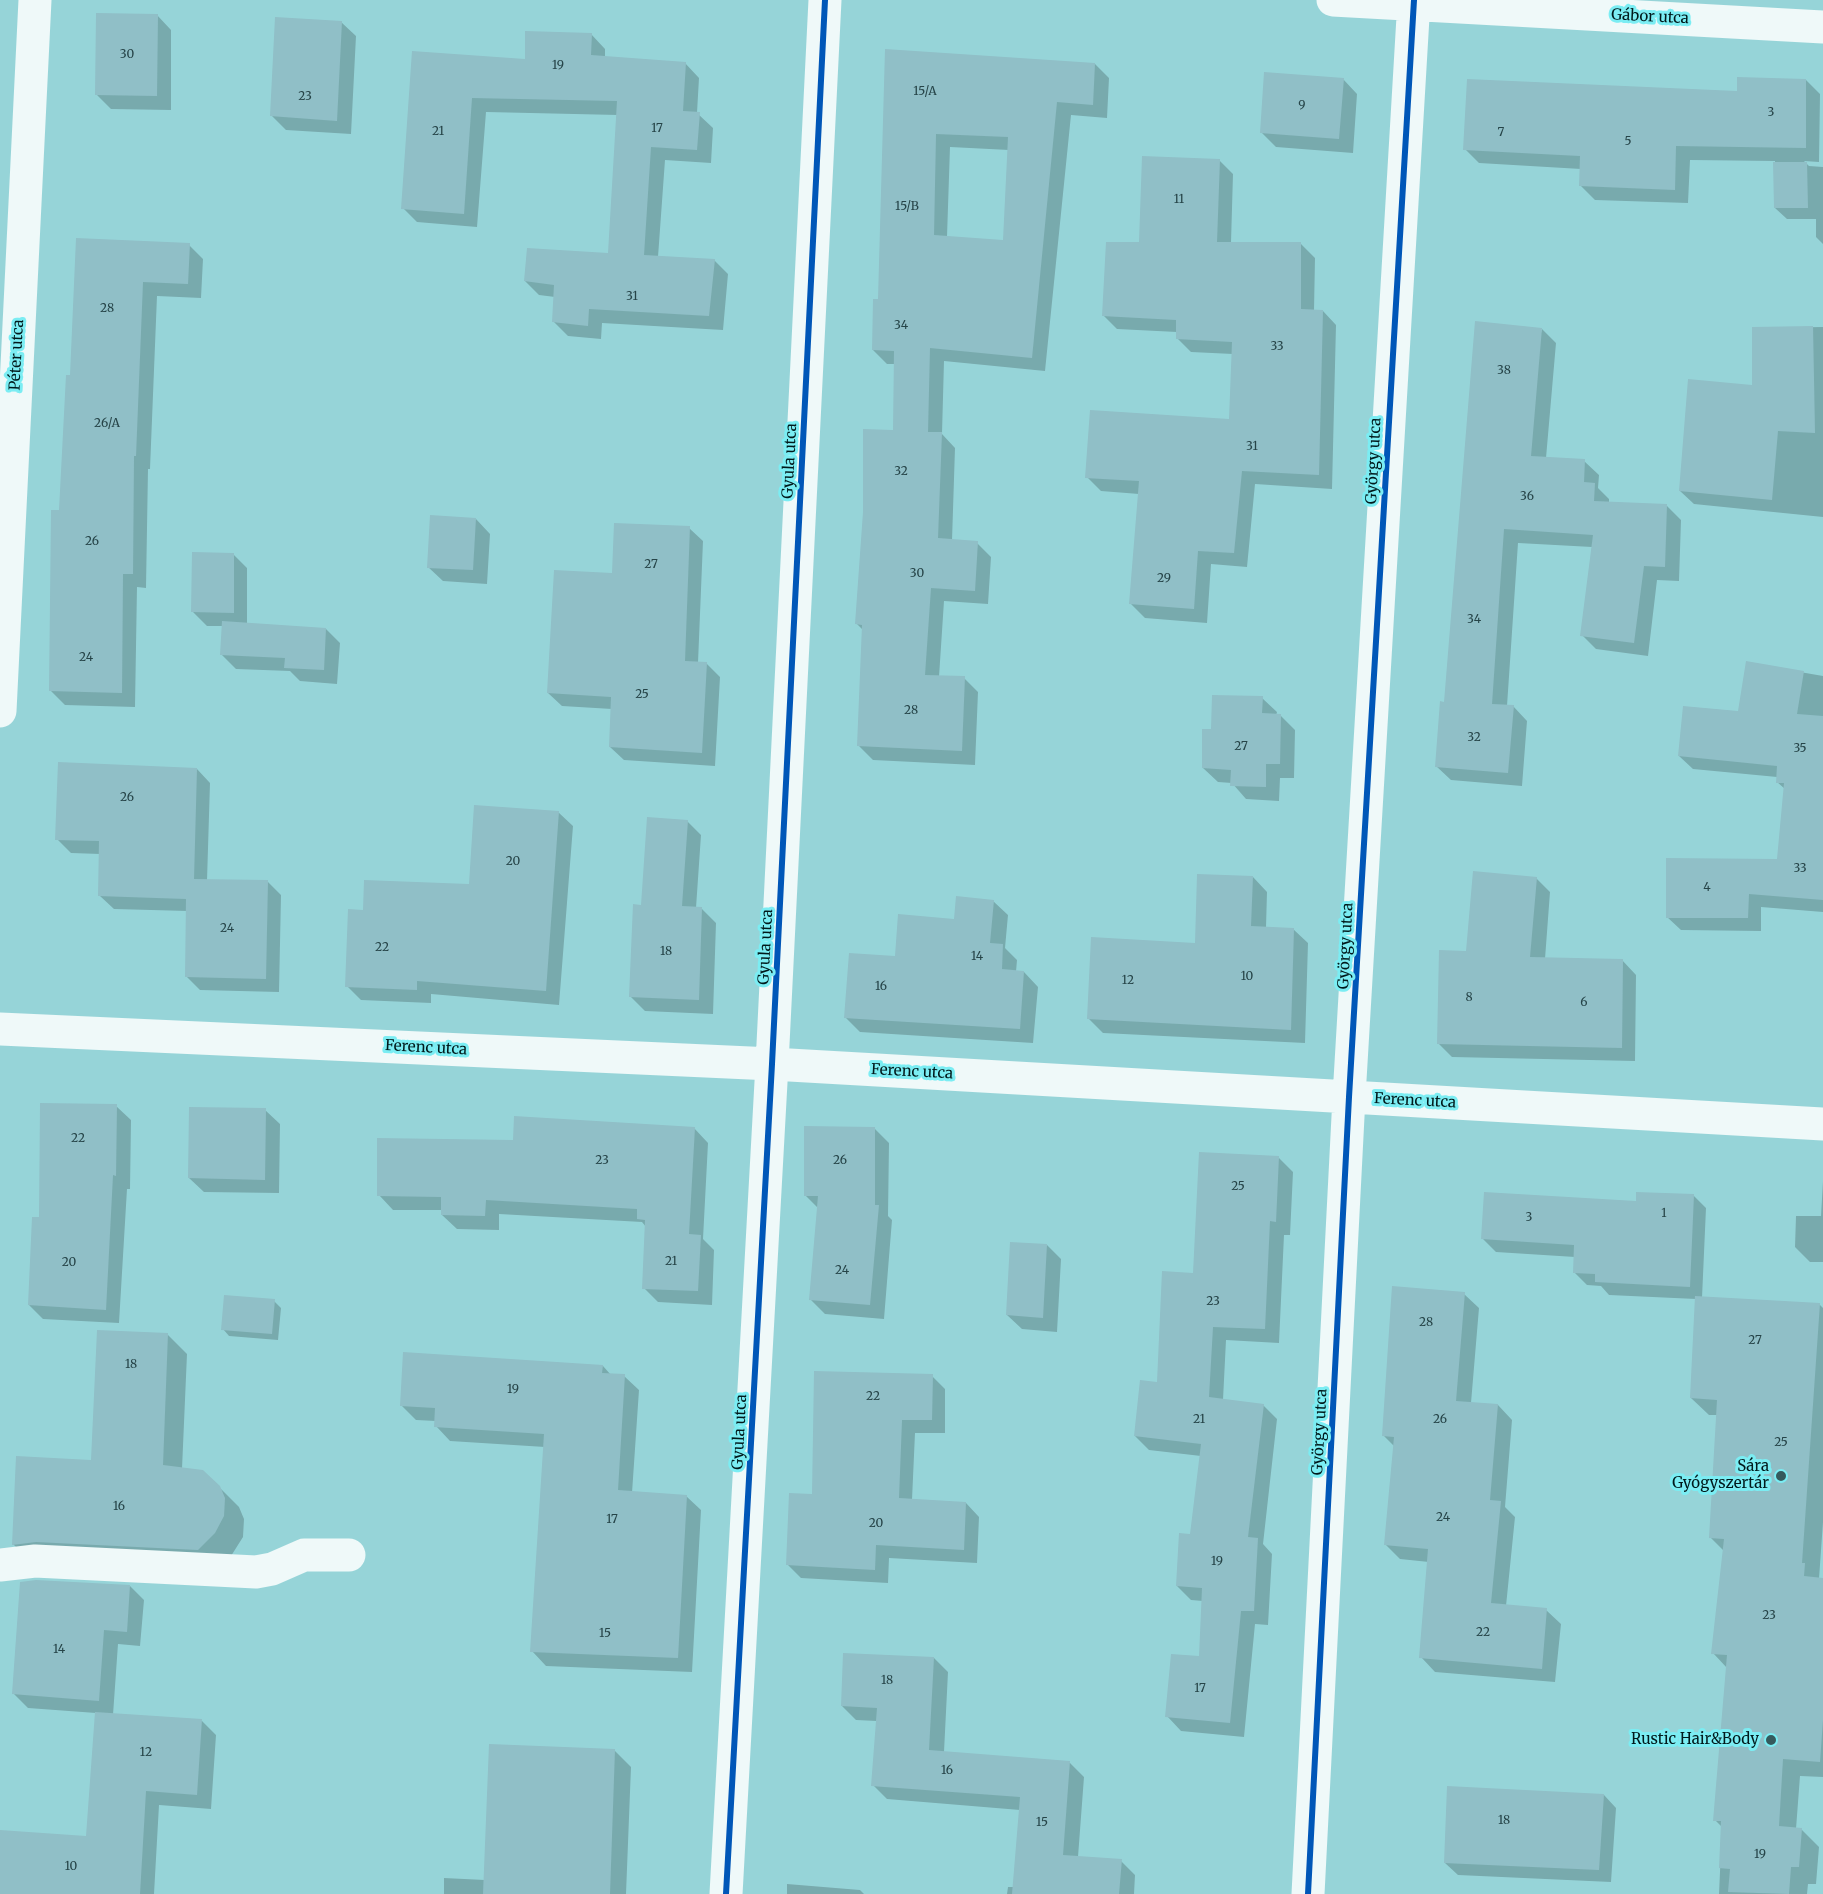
<!DOCTYPE html>
<meta charset="utf-8">
<style>
body{margin:0}
canvas{display:block;background:#96d4d8}
</style>
<canvas width="1823" height="1894"></canvas>
<script>
const g = document.querySelector('canvas').getContext('2d');
g.lineJoin = 'round';
function paint(path, color) {
  g.fillStyle = color;
  g.fill(path, 'evenodd');
}
function strokePath(path, color, width, dash) {
  g.strokeStyle = color;
  g.lineWidth = width;
  g.lineCap = dash ? 'butt' : 'round';
  g.setLineDash(dash || []);
  g.stroke(path);
}
function write(font, color, halo, rows, align = 'center') {
  g.font = font + ' Merriweather,serif';
  g.lineWidth = 6;
  g.setLineDash([]);
  g.textBaseline = 'middle';
  g.strokeStyle = halo;
  g.fillStyle = color;
  for (const [text, x, y, turn = 0] of rows) {
    g.save();
    g.translate(x, y);
    g.rotate((+turn || 0) * Math.PI / 180);
    g.textAlign = isNaN(turn) ? turn : align;
    if (halo) g.strokeText(text, 0, 0);
    g.fillText(text, 0, 0);
    g.restore();
  }
}
paint(new Path2D(`
 M157,15l14,15v80l-60,-1 -14,-14z
 M341,22l15,14 -5,98 -65,-4 -14,-14z
 M591,34l14,15v8l80,6 14,15 -2,35 16,15 -2,35 -46,-3 -7,97 56,3 14,14 -5,56 -121,-7 -1,16 -33,-3 -14,-14 1,-25 -16,-2 -14,-14 84,-27 9,-139 -132,-3 -9,115 -60,-5 -14,-14 10,-155 113,8z
 M886,50l209,14 14,14 -2,40 -36,-3 -26,256 -101,-10 -2,73 13,14 -3,93 25,2 14,14 -3,47 -44,-3 -5,76 25,1 14,14 -3,73 -102,-5 -14,-14 4,-116 -6,-6 38,-192v-68h-8l-14,-14 7,-49zM950,147l59,3 -5,91 -57,-4z
 M1343,79l14,15 -4,59 -77,-6 -14,-14z
 M1806,80l14,14 -1,68 -15,-1 5,5 14,1v77l-7,-7v-18h-29l-12,-11v-47l-85,-1 -2,43 -93,-3 -14,-14v-17l-102,-6 -14,-14z
 M1219,160l14,14 -2,69 70,1 14,14 -1,53h9l13,14 -4,164 -77,-5 -8,83 -36,-3 -4,59 -62,-5 -14,-14 8,-110 -38,-3 -14,-14 144,-56 2,-67 -42,-2 -14,-14v-6l-60,-3 -14,-14 37,-71z
 M77,240l112,5 14,14 -2,39 -44,-2 -7,173h-2l-2,119 -9,-1 -2,120 -70,-2 -14,-14 20,-315z
 M1823,327v190l-129,-13 -14,-13 74,-104v-59z
 M1542,329l14,14 -10,115 38,3 15,14 -1,13 11,11v5l58,2 14,14 -2,61 -22,-1 -9,76 -52,-7 -14,-14 10,-88 -74,-4 -11,163h6l14,15 -5,65 -71,-6 -15,-14 10,-62z
 M476,519l14,15 -3,50 -44,-3 -15,-14z
 M689,528l14,13 -5,122h8l14,14 -5,89 -91,-6 -14,-13 2,-38 -50,-3 -14,-13 66,-118z
 M233,554l14,14v56l79,5 14,14 -3,41 -37,-3 -10,-10 -54,-2 -15,-15 2,-28h-16l-14,-14z
 M1748,663l75,13v236l-62,-5v24l-80,-1 -14,-13 112,-57 6,-71 -8,-7v-5l-84,-8 -14,-13 61,-43z
 M1262,698l15,14 -1,4h5l14,14 -1,48h-14l-1,23 -33,-2 -14,-16 -14,-1 -15,-14 10,-37z
 M197,769l13,14 -3,98 61,1 13,13 -2,97 -79,-2 -14,-14 2,-65 -74,-2 -14,-13v-42l-29,-1 -14,-14z
 M558,812l15,14 -14,179 -128,-11v9l-70,-3 -14,-14 18,-74 105,-27z
 M687,821l14,14 -5,73 6,1 14,14 -3,91 -68,-3 -14,-14 12,-91z
 M1253,877l14,15 -1,36 27,1 15,14 -3,100 -202,-10 -14,-14 108,-74z
 M1536,878l14,14 -5,67 77,1 14,15 -1,86 -183,-4 -14,-14z
 M993,901l15,14 -3,33 12,12 -1,12h8l14,15 -5,56 -173,-11 -14,-14 50,-60 60,-38z
 M116,1106l15,14 -1,69h-3l-8,134 -76,-4 -14,-14 11,-86z
 M265,1110l15,14 -1,69 -75,-1 -15,-14z
 M694,1128l14,15 -5,96 11,11 -2,55 -54,-3 -14,-14 2,-61 -4,-5 -143,-8v16l-42,-1 -15,-14v-5h-49l-14,-15z
 M875,1129l14,14 -1,73 4,4 -8,99 -59,-5 -14,-14 7,-92 -13,-13z
 M1279,1158l14,14 -3,63h-6l-5,108 -53,-3 -3,60 40,5 14,14 -14,125 9,10 -4,71 -13,-1 -11,113 -63,-6 -14,-15 33,-58 3,-57 -12,-1 -14,-14 14,-51 10,-79 -52,-6 -14,-14 23,-52 37,-109z
 M1823,1181v81h-13l-15,-15 1,-31h25z
 M1693,1195l13,13 -4,90 117,6 4,4v214l-4,57 4,1v197l-23,-1 -4,53h5l18,18 -3,37h-8l-1,10h-88l3,-67 -7,-7 12,-152 -14,-15 11,-102 -14,-14 8,-122h-9l-18,-17 5,-99 -87,-4 -8,-9 -14,-1 -13,-13 1,-15 -79,-5 -13,-13 154,-37z
 M1047,1245l14,14 -4,73 -35,-3 -15,-14z
 M1464,1294l15,14 -8,95 27,2 14,15 -7,87 10,10 -9,89 40,4 15,14 -6,58 -120,-10 -14,-15 8,-95 -29,-3 -15,-15 10,-97 -11,-11z
 M274,1301l7,7 -3,32 -49,-4 -6,-7z
 M167,1334l20,20 -5,115 37,18 20,20 5,12 -1,18 -17,27h-193l-20,-20 80,-82z
 M603,1366l8,9 13,1 15,14 -7,103 54,3 15,14 -9,162 -146,-6 -14,-15 13,-204 -95,-6 -14,-15v-5l-20,-1 -14,-14z
 M932,1376l13,13v44h-30l-3,67 54,3 13,14 -2,46 -88,-5 -1,25 -87,-5 -13,-13z
 M130,1586l14,14 -4,46 -22,-2 -5,71 89,6 14,14 -5,74 -52,-4 -5,89h-154v-62l88,6 8,-125 -68,-5 -14,-14z
 M934,1658l14,14 -4,80 126,11 14,14 -6,80 43,4 14,14 -1,19h-127l1,-7h6l6,-77 -133,-11 -14,-14 4,-64 -21,-1 -14,-14z
 M614,1750l17,17 -5,127h-182v-16l41,2z
 M1604,1795l12,13 -5,74 -153,-7 -13,-12z
 M787,1884l73,6 4,4h-77z`), '#0003');
paint(new Path2D(`
 M96,13l62,1 -1,82 -62,-1z
 M275,17l67,4 -5,100 -67,-5z
 M525,31l67,2 -1,22 95,7 -3,49 17,1 -3,38 -46,-3 -7,108 71,4 -6,57 -120,-7 -1,17 -36,-4 2,-37 -30,-4 3,-33 81,5 9,-152 -145,-3 -8,116 -63,-5 11,-158 113,8z
 M885,49l210,14 -2,42 -36,-3 -25,256 -102,-10 -2,84h14l-4,106 40,3 -3,50 -44,-3 -6,87 40,1 -3,75 -105,-5 5,-121 -7,-1 8,-112v-83l30,1 1,-79 -22,-1 1,-51h5zM936,134l72,3 -5,103 -69,-5z
 M1264,72l80,6 -5,61 -79,-6z
 M1737,77l69,2v69l-130,-2 -1,44 -96,-4 1,-30 -117,-6 4,-71 270,12z
 M1142,156l78,3 -3,83h84v67l22,1 -4,165 -77,-4 -8,82 -36,-2 -4,58 -65,-5 10,-123 -54,-3 5,-68 139,9 3,-77 -56,-3v-19l-74,-4 4,-74h33z
 M1773,162h34l1,46h-34z
 M76,238l114,5 -2,41 -45,-2 -7,174h-2l-1,118h-10l-1,119 -73,-2 2,-181h8l7,-135h4z
 M1475,321l67,7 -11,128 54,3 -1,23 11,1 -1,18 73,3 -2,63 -21,-1 -10,77 -54,-7 13,-101 -89,-6 -12,175 22,1 -6,68 -73,-6 5,-66 4,1z
 M1813,326l2,107 -37,-2 -6,69 -93,-9 9,-112 64,6v-58z
 M430,515l46,3 -3,52 -46,-2z
 M614,523l76,3 -5,135 22,1 -5,91 -93,-6 2,-50 -64,-4 7,-123 58,3z
 M192,552l42,1v60l-43,-1z
 M222,621l104,7 -2,42 -40,-2 1,-10 -65,-3z
 M1746,661l58,10 -7,43 26,2v184l-74,-6 -1,24h-82v-60l111,1 7,-76h-8l1,-17 -99,-10 5,-50 55,5z
 M1212,695l51,1 -1,17 19,1 -1,50h-14v23l-36,-1 1,-16 -29,-2v-39h9z
 M58,762l139,6 -3,111 74,1 -2,99 -81,-2 1,-78 -88,-3 1,-55 -44,-1z
 M474,805l85,6 -13,180 -129,-10v9l-72,-3 3,-78 15,1 1,-30 105,4z
 M647,817l41,3 -6,86 20,1 -3,93 -70,-3 4,-93 8,1z
 M1473,871l64,6 -7,80 93,2 -1,89 -185,-4 2,-94 27,1z
 M1197,874l56,2 -2,50 43,2 -3,102 -204,-11 4,-82 104,6z
 M956,896l38,4 -4,43 13,1 -1,25 22,2 -4,58 -176,-11 5,-65 46,3 3,-42 56,5z
 M40,1103l77,1 -1,72 -3,-1 -7,135 -78,-5 4,-88h7z
 M189,1107l77,1 -1,72 -77,-2z
 M514,1116l181,11 -6,107 12,1 -3,56 -56,-2 3,-69 -8,-1v-10l-151,-9 -1,16 -44,-1v-18l-64,-1v-58l136,2z
 M804,1126l71,1v78h4l-9,100 -61,-5 9,-104h-14z
 M1199,1152l80,4 -3,66 -6,-1 -5,108 -52,-2 -4,70 55,7 -16,133 10,1 -4,73h-13l-11,112 -65,-6 6,-63 28,2 3,-68 -26,-2 3,-53 11,1 11,-90 -67,-8 6,-56 17,2 5,-111 31,2z
 M1484,1192l152,9v-9l58,2 -4,93 -95,-5v-8l-22,-1 1,-28 -93,-6z
 M1010,1242l37,2 -4,74 -37,-3z
 M1392,1286l73,6 -9,109 42,3 -8,96 11,1 -10,102 56,5 -5,61 -123,-11 9,-109 -44,-4 10,-108 -12,-1z
 M224,1295l51,4 -3,35 -51,-4z
 M1695,1296l125,7 -18,260h3l-1,13 19,2v142l-3,42 -37,-3 -4,67 23,2 -3,39h-8l-2,27 -61,-2 2,-23 -11,-1 2,-47h-8l14,-166 -16,-1 13,-115 -15,-1 8,-138 -27,-2z
 M97,1330l71,3 -5,132 40,5 17,16 5,12 -1,18 -9,17 -17,17 -162,-8 -24,3 4,-89 75,4z
 M403,1352l200,13 -1,8 23,1 -7,116 69,5 -9,163 -148,-6 14,-218 -110,-7 1,-19 -35,-2z
 M814,1371l119,3 -1,46h-30l-3,78 67,4 -2,48 -88,-5 -1,25 -89,-5 3,-72 23,1z
 M36,1580l94,5 -3,47 -23,-2 -5,71 -87,-7 8,-112z
 M843,1653l91,4 -5,93 141,11 -7,94 59,4 -3,35h-107l8,-97 -149,-11 6,-78 -36,-2z
 M95,1712l107,7 -5,76 -51,-4 -6,103h-140v-64l86,6z
 M489,1744l126,5 -5,145h-127z
 M1447,1786l157,8 -5,76 -155,-7z`), '#90bfc7');
strokePath(new Path2D(`
 M1333,0l490,27
 M0,711l35,-711
 M0,1029l772,35 1051,60
 M0,1565l35,-4 221,11 16,-3 32,-14h45
 M726,1894l46,-830 53,-1064
 M1308,1894l41,-797 65,-1097`), '#eff9f9', 33);
strokePath(new Path2D(`
 M726,1894l46,-830 53,-1064
 M1308,1894l41,-797 65,-1097`), '#0057b8', 6);
for (const [x, y, r, color] of [
 [1781,1476,6,"#355a5d"],
 [1771,1740,6,"#355a5d"]
]) {
  const dot = new Path2D();
  dot.arc(x, y, r, 0, 2 * Math.PI);
  g.fillStyle = color;
  g.fill(dot);
  strokePath(dot, '#7bedf3', 2);
}
write('12px', '#264448', null, [
 ["30",127,55],
 ["19",558,66],
 ["15/A",925,92],
 ["23",305,97],
 ["9",1302,106],
 ["3",1771,113],
 ["17",657,129],
 ["21",438,132],
 ["7",1501,133],
 ["5",1628,142],
 ["11",1179,200],
 ["15/B",907,207],
 ["31",632,297],
 ["28",107,309],
 ["34",901,326],
 ["33",1277,347],
 ["38",1504,371],
 ["26/A",107,424],
 ["31",1252,447],
 ["32",901,472],
 ["36",1527,497],
 ["26",92,542],
 ["27",651,565],
 ["30",917,574],
 ["29",1164,579],
 ["34",1474,620],
 ["24",86,658],
 ["25",642,695],
 ["28",911,711],
 ["32",1474,738],
 ["27",1241,747],
 ["35",1800,749],
 ["26",127,798],
 ["20",513,862],
 ["33",1800,869],
 ["4",1707,888],
 ["24",227,929],
 ["22",382,948],
 ["18",666,952],
 ["14",977,957],
 ["10",1247,977],
 ["12",1128,981],
 ["16",881,987],
 ["8",1469,998],
 ["6",1584,1003],
 ["22",78,1139],
 ["23",602,1161],
 ["26",840,1161],
 ["25",1238,1187],
 ["1",1664,1214],
 ["3",1529,1218],
 ["21",671,1262],
 ["20",69,1263],
 ["24",842,1271],
 ["23",1213,1302],
 ["28",1426,1323],
 ["27",1755,1341],
 ["18",131,1365],
 ["19",513,1390],
 ["22",873,1397],
 ["21",1199,1420],
 ["26",1440,1420],
 ["25",1781,1443],
 ["16",119,1507],
 ["24",1443,1518],
 ["17",612,1520],
 ["20",876,1524],
 ["19",1217,1562],
 ["23",1769,1616],
 ["22",1483,1633],
 ["15",605,1634],
 ["14",59,1650],
 ["18",887,1681],
 ["17",1200,1689],
 ["12",146,1753],
 ["16",947,1771],
 ["18",1504,1821],
 ["15",1042,1823],
 ["19",1760,1855],
 ["10",71,1867]
]);
write('15px', '#01191b', '#7bedf3', [
 ["Gábor utca",1650,17,3],
 ["Péter utca",17,355,-87],
 ["Gyula utca",790,461,-87],
 ["György utca",1374,461,-87],
 ["György utca",1346,946,-87],
 ["Gyula utca",766,947,-87],
 ["Ferenc utca",426,1048,3],
 ["Ferenc utca",912,1072,3],
 ["Ferenc utca",1415,1101,3],
 ["Gyula utca",740,1432,-87],
 ["György utca",1320,1432,-87]
]);
write('15px', '#01191b', '#7bedf3', [
 ["Sára",1769,1467],
 ["Gyógyszertár",1769,1484],
 ["Rustic Hair&Body",1759,1740]
], 'right');
</script>
